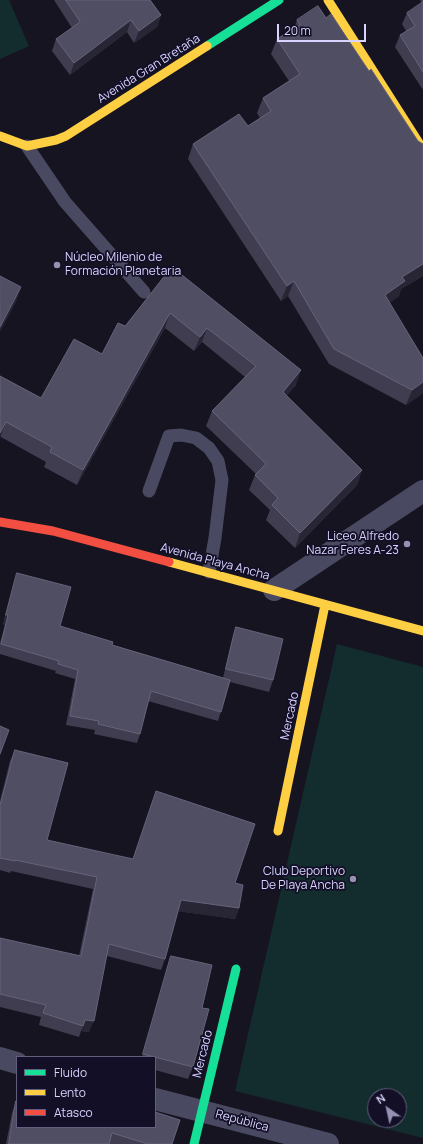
<!DOCTYPE html>
<meta charset="utf-8">
<style>
body{margin:0}
#map{position:relative;width:423px;height:1144px;overflow:hidden;background:#161421;font-family:Manrope,sans-serif}
canvas{display:block}
.legend{position:absolute;left:16px;top:1056px;width:140px;height:72px;box-sizing:border-box;background:#130f26;border:1px solid #625e7d;margin:0;padding:5px 7px;list-style:none;font-size:12px;color:#d9d4ff}
.legend li{display:flex;align-items:center;gap:8px;height:20px}
.legend b{width:20px;border:1px solid #625e7d}
.north{position:absolute;left:367px;top:1088px;width:40px;height:40px;box-sizing:border-box;background:#130f26;border:1px solid #625e7d;border-radius:50%;rotate:326deg;font-size:11px;font-weight:700;line-height:16px;text-align:center;color:#d9d4ff}
.north::after{content:'';display:block;margin:auto;width:14px;height:18px;background:#9591b1;clip-path:polygon(50% 0,100% 100%,50% 72%,0 100%)}
.scale{position:absolute;left:277px;top:24px;width:89px;height:18px;box-sizing:border-box;border:2px solid #d9d4ff;border-top:0;padding-left:5px;font-size:12px;line-height:14px;white-space:nowrap;color:#d9d4ff;-webkit-text-stroke:3px #130f26;paint-order:stroke}
</style>
<div id="map">
<canvas width="423" height="1144"></canvas>
<ul class="legend">
<li><b style="height:5px;background:#16e098"></b>Fluido</li>
<li><b style="height:5px;background:#ffcf43"></b>Lento</li>
<li><b style="height:5px;background:#f24e42"></b>Atasco</li>
</ul>
<div class="north">N</div>
<div class="scale">20 m</div>
</div>
<script>
const g = document.querySelector('canvas').getContext('2d');
g.lineJoin = 'round';
function paint(path, color) {
  g.fillStyle = color;
  g.fill(path, 'evenodd');
}
function strokePath(path, color, width, dash) {
  g.strokeStyle = color;
  g.lineWidth = width;
  g.lineCap = dash ? 'butt' : 'round';
  g.setLineDash(dash || []);
  g.stroke(path);
}
function write(font, color, halo, rows, align = 'center') {
  g.font = font + ' Manrope,sans-serif';
  g.lineWidth = 3.5;
  g.setLineDash([]);
  g.textBaseline = 'middle';
  g.strokeStyle = halo;
  g.fillStyle = color;
  for (const [text, x, y, turn = 0] of rows) {
    g.save();
    g.translate(x, y);
    g.rotate((+turn || 0) * Math.PI / 180);
    g.textAlign = isNaN(turn) ? turn : align;
    if (halo) g.strokeText(text, 0, 0);
    g.fillText(text, 0, 0);
    g.restore();
  }
}
paint(new Path2D(`
 M0,0h9l20,46 -29,13z
 M337,644l86,23v471l-188,-47zM375,1096h24v24h-24z`), '#132c2d');
strokePath(new Path2D(`
 M27,146l38,56 79,90
 M149,491l20,-55 12,-1 15,3 13,10 9,13 4,19 -7,58 -6,34`), '#4a4962', 13);
strokePath(new Path2D(`
 M274,590l149,-99
 M0,1058l17,5
 M155,1099l173,45`), '#4a4962', 22);
strokePath(new Path2D(`
 M207,46l72,-46
 M194,1144l42,-175`), '#16e098', 9);
strokePath(new Path2D(`
 M328,0l95,149
 M0,136l27,10 29,-6 10,-4 141,-90
 M169,562l254,69
 M278,831l47,-226`), '#ffcf43', 9);
strokePath(new Path2D(`
 M0,522l53,9 116,31`), '#f24e42', 9);
paint(new Path2D(`
 M54,0h96l11,15 -4,12 -23,16 -7,-11 -57,43 -18,-24 4,-12 16,-11z
 M420,0h3v90l-28,-43 5,-12 6,-4 -4,-7 5,-11 15,-10z
 M326,18l43,53 49,70 5,3v132l-22,13 -2,7 -10,7 34,55v35l-17,12 -77,-41 -41,-68 -7,5 -93,-142 5,-15 55,-18 12,-8 -3,-5 6,-15 26,-17 -18,-27 6,-15 17,-11 3,-8z
 M172,267l124,118 -10,11 76,74 -5,15 -62,63 -29,-28 4,-10 -21,-20 6,-15 1,-1 -50,-48 6,-15 33,-34 -43,-35 -8,9 -29,-23 -88,157 -33,-18 2,-5 -45,-25 -1,-61 41,22 61,-44 23,-28z
 M17,573l43,53 52,19 111,33 9,-39 4,-12 37,53 -4,12 -39,-10 -12,39 -70,-20 -8,33 -3,9 -43,-9 1,-4 -29,-5 9,-46 -20,-6 1,-2 -56,-17v-11l5,-18 -2,-1 11,-42z
 M15,750l32,90 188,43 4,25 -4,11 -57,-8 -13,48 -4,11 -54,-14 -18,76 -8,-1 -2,6 -40,-12 2,-8 -41,-10v-69l79,18 14,-67 -82,-18 -1,2 -10,-3v-69l10,-40z
 M171,956l31,52 -9,59 -5,12 -33,-9v-13h-13l25,-89z
 M16,1101l139,26 17,17h-166l6,-31z`), '#403d50');
paint(new Path2D(`
 M161,15l-4,12 -23,16 5,-12z
 M131,20l-4,12 -57,43 4,-12z
 M423,264v12l-22,13 -2,7 -20,14 6,-15 17,-18z
 M294,281l-6,15 -7,5 6,-15z
 M21,287l-5,15 -16,30v-5z
 M170,313l-5,15 -88,157 6,-15z
 M207,328l-5,14 -8,9 6,-14z
 M301,370l-5,15 -19,22 6,-15z
 M423,382v11l-17,12 6,-15z
 M6,422l-6,16v-5z
 M362,470l-5,15 -62,63 5,-15z
 M6,615h2l-3,10 -2,-1z
 M181,900l58,8 -4,11 -58,-8z
 M85,1020l9,1 -5,11 -8,-1z`), '#282635');
const building = new Path2D(`
 M66,0h84l11,15 -22,16 -8,-11 -57,43 -18,-24 24,-17z
 M423,2v70l-23,-37 15,-9 -8,-13z
 M318,6l8,12 5,-4 38,57 2,-2 47,72 5,3v120l-21,13 3,4 -20,14 38,63v24l-11,8 -78,-41 -40,-68 -7,5 -94,-142 46,-30 9,12 23,-15 -8,-13 37,-24 -23,-35 23,-14 -3,-5z
 M172,267l129,103 -18,22 79,78 -62,63 -28,-28 6,-7 -23,-23 11,-11 -54,-53 44,-45 -49,-38 -7,9 -30,-24 -87,157 -33,-18 2,-5 -46,-25 -6,11v-57l41,22 33,-59 28,15 16,-31 7,3z
 M0,276l21,11 -21,40z
 M17,573l54,14 -11,39 53,16 -1,3 118,35 -9,32 -70,-21 -11,43 -42,-10 1,-3 -29,-5 8,-46 -20,-6 1,-3 -58,-17 7,-29h-2z
 M236,627l47,12 -10,41 -47,-11z
 M0,726l9,4 -9,24z
 M15,750l53,13 -21,77 86,19 23,-68 99,33 -20,59 8,2 -4,23 -58,-8 -16,59 -56,-15 -15,77 -9,-1 -2,6 -40,-13 3,-8 -46,-11v-56l81,18 16,-79 -82,-17v1l-15,-3v-52z
 M171,956l41,9 -10,43 7,1 -16,58 -50,-13z
 M16,1101h1v26h138v-15l25,8 -8,24h-24l-36,-11 -3,11h-100z`);
paint(building, '#504e63');
strokePath(building, '#66637b', 1);
for (const [x, y, r, color] of [
 [57,265,4,"#9591b1"],
 [407,544,4,"#9591b1"],
 [353,879,4,"#9591b1"]
]) {
  const dot = new Path2D();
  dot.arc(x, y, r, 0, 2 * Math.PI);
  g.fillStyle = color;
  g.fill(dot);
  strokePath(dot, '#130f26', 1.5);
}
write('12px', '#d9d4ff', '#130f26', [
 ["Avenida Gran Bretaña",149,69,-32],
 ["Avenida Playa Ancha",215,562,15],
 ["Mercado",290,716,-78],
 ["Mercado",203,1054,-76],
 ["República",242,1121,15]
]);
write('12px', '#d9d4ff', '#130f26', [
 ["Núcleo Milenio de",65,258,"left"],
 ["Formación Planetaria",65,272,"left"],
 ["Liceo Alfredo",399,537],
 ["Nazar Feres A-23",399,551],
 ["Club Deportivo",345,872],
 ["De Playa Ancha",345,886]
], 'right');
</script>
